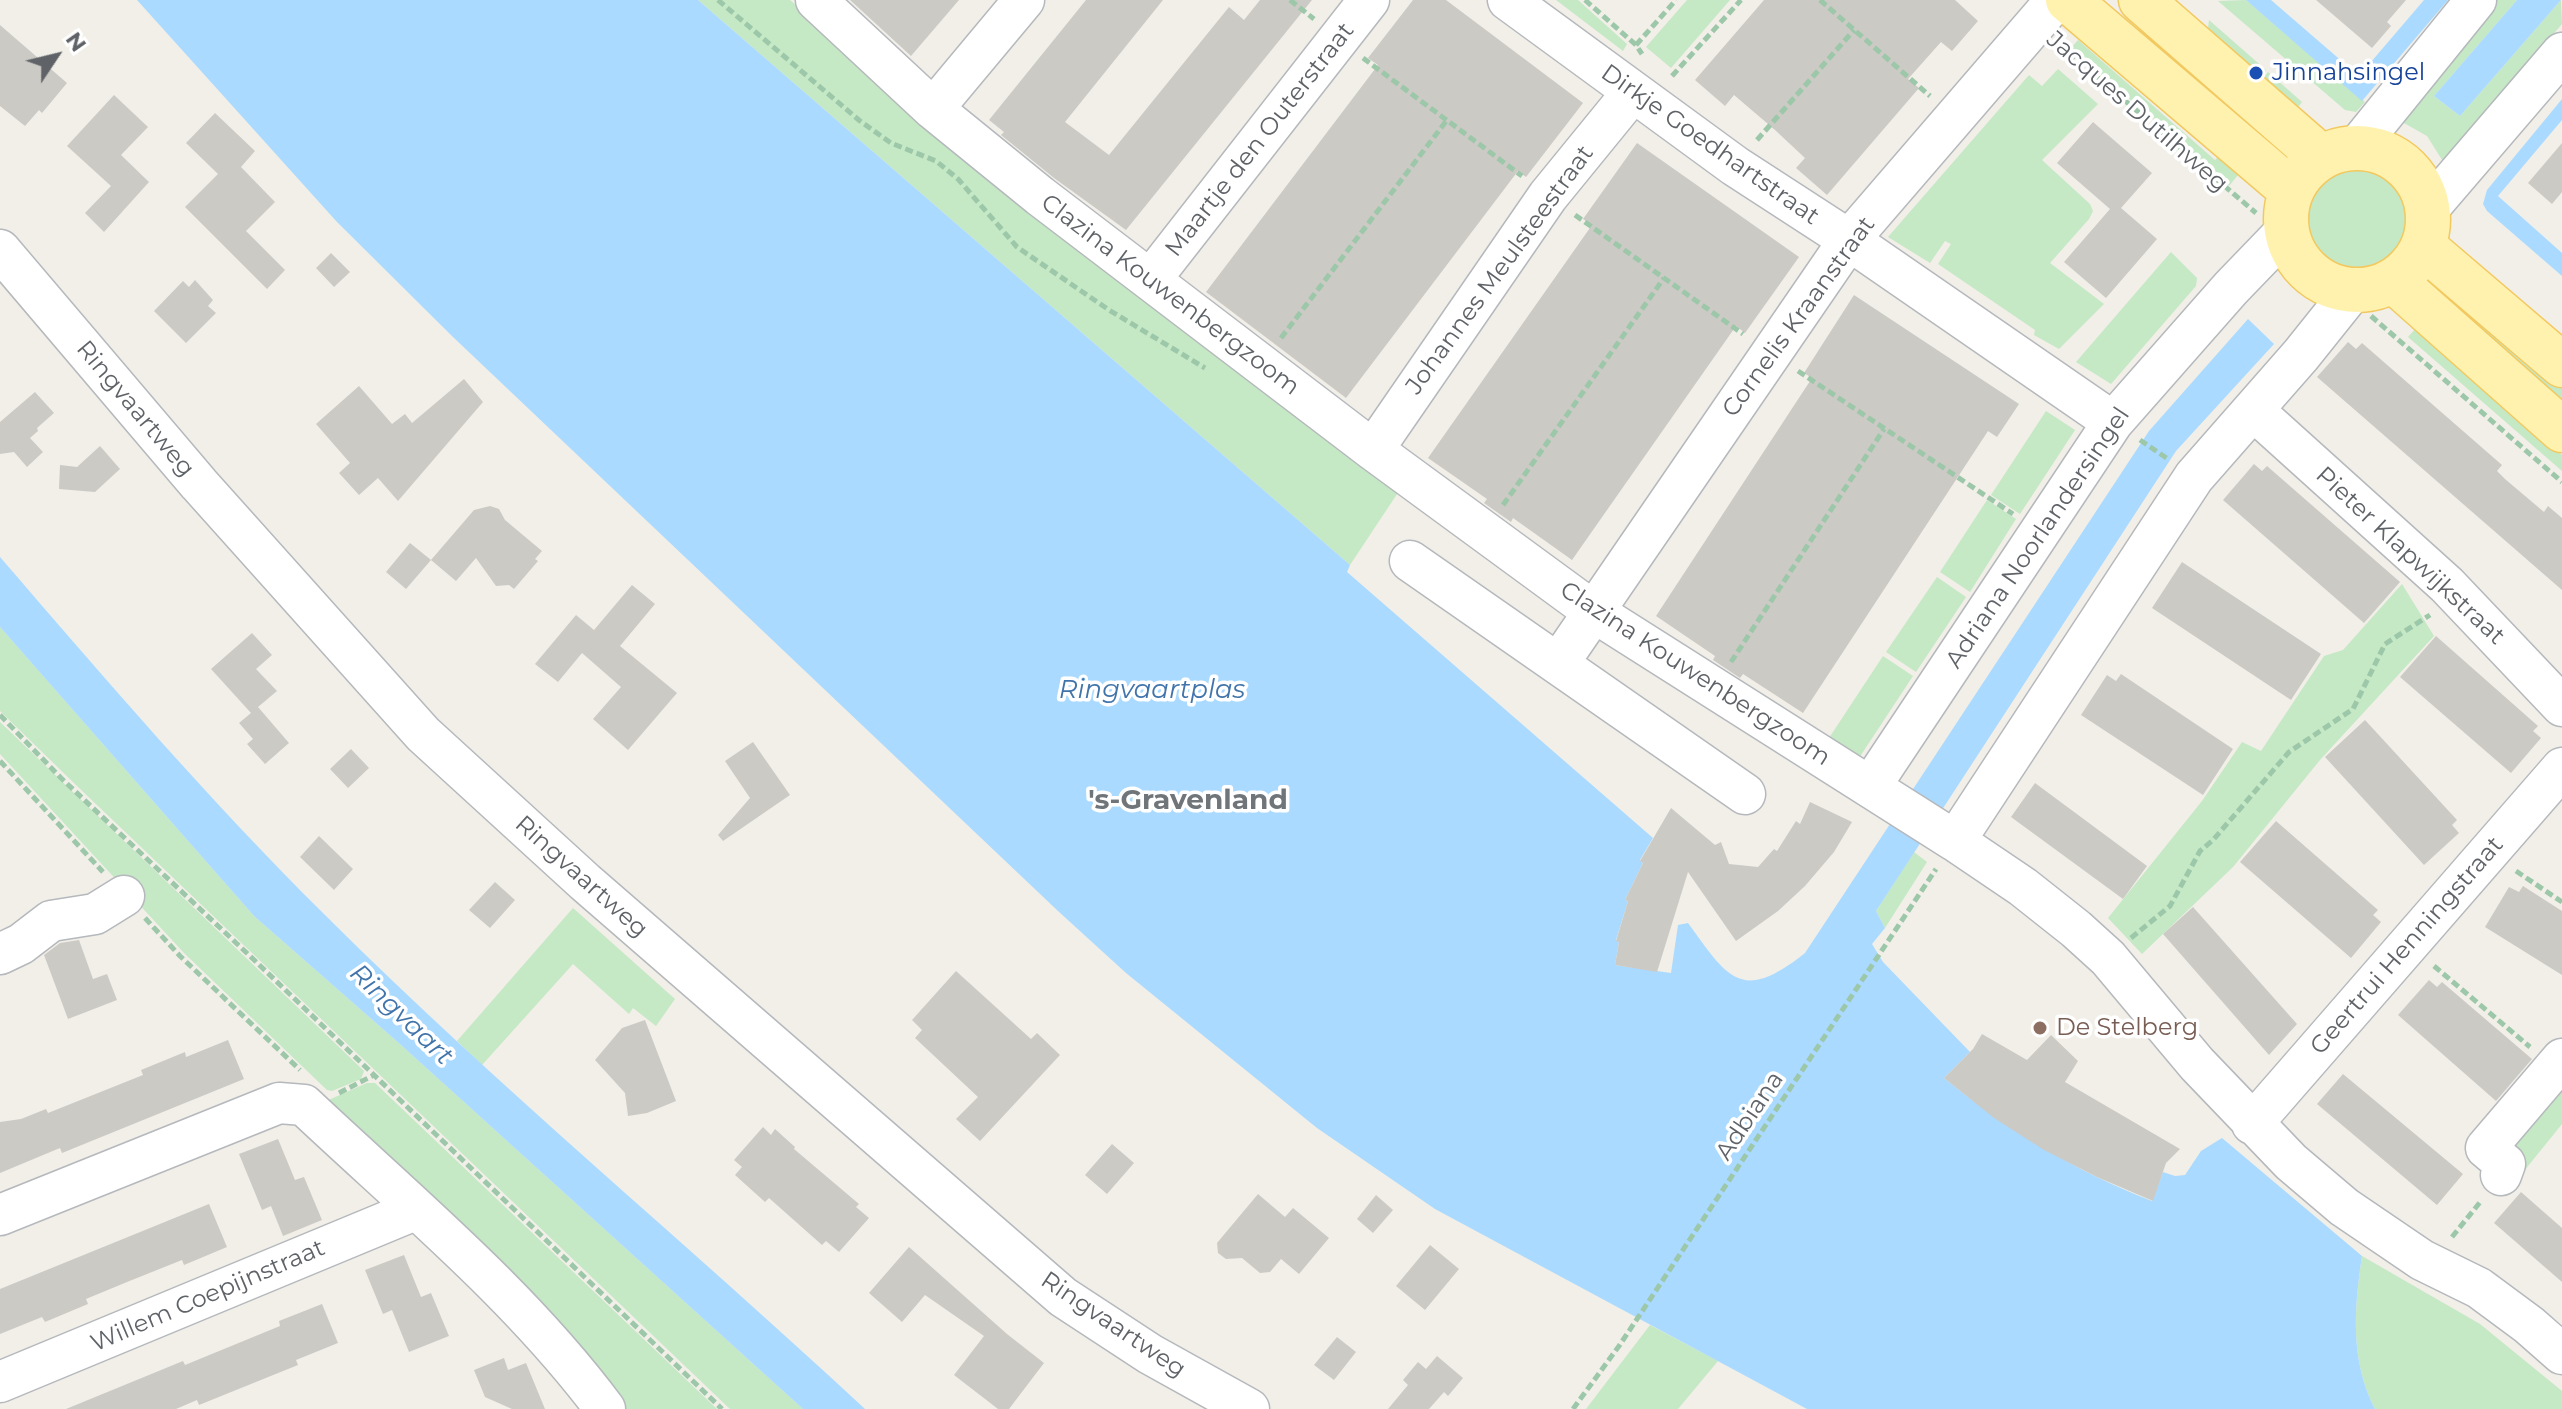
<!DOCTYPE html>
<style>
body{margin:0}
#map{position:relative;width:2562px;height:1409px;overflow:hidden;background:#f1efe8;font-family:Montserrat,sans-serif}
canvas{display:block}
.north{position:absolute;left:16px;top:16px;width:80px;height:80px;-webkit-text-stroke:6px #fff;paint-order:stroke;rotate:55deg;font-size:22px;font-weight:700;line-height:32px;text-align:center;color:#5f6368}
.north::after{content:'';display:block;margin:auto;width:28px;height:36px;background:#5f6368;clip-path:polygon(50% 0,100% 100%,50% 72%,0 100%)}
</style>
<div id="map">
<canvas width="2562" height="1409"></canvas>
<div class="north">N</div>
</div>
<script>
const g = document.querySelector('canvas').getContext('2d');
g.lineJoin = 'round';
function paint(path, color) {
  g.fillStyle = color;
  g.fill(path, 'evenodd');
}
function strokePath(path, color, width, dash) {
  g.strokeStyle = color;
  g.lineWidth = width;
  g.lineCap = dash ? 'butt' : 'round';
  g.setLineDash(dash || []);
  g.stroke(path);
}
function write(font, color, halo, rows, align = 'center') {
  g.font = font + ' Montserrat,sans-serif';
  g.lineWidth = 7;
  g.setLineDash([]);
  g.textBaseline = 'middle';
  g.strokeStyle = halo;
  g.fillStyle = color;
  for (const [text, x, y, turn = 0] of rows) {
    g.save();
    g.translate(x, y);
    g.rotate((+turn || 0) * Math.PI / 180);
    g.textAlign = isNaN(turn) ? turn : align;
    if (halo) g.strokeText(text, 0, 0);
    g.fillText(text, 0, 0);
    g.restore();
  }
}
paint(new Path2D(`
 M698,0h92l136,114 477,371 -53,80z
 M1556,0h22l49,44 -4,7z
 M1687,0h43l-59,68 -25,-21z
 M2246,0l119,102 -9,10 -11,-2 -127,-109z
 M2484,0h33l-83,96 26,20 101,-116 1,24 -118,139 -17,-27 -39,-22z
 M2209,20l57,50 -9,10 -50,-43z
 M2078,40l137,120 7,-7 25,11 -18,22 -158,-138z
 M2058,69l40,35 -56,56 48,44 3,7 -4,8 -39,44 54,41 -45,45 -25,-14 1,-5 -97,-66 13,-20 -6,-3 -15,22 -42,-26 141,-162 13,11z
 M2268,72l34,30 -7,9 -35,-29z
 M2308 218a49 49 0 1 1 98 0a49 49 0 1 1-98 0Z
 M2171,252l26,26 -1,8 -85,98 -35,-22z
 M2454,287l108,93v32l-124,-109z
 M2425,318l58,68 79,69v16l-154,-134z
 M2046,411l29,19 -55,84 -29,-19z
 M1987,500l29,19 -46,73 -30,-20z
 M1937,577l29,20 -50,75 -30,-20z
 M2402,584l32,52 -114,124 -87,107 -91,87 -34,-36 94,-117 40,-59 19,9 63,-95 19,-6z
 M0,627l254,289 147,129 402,364h-73l-653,-623 -77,-75z
 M1883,656l30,20 -54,82 -30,-20z
 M0,722l364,349 -3,8 -29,12 -5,-1 -143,-137 -184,-199z
 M1914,852l13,10 -42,66 -9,-17z
 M573,908l102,91 -19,27 -23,-18 -4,6 -56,-50 -91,101 -25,-24z
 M2562,1078v46l-38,47 -26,-21z
 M367,1083h8l342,326h-97l-305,-303z
 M2362,1256l118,68 82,67v18h-187c-25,-48 -21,-101 -13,-153z
 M1650,1325l68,36 -40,48h-92z`), '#c5e8c5');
paint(new Path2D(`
 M137,0h561l652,565 -3,7 306,266 -13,22 3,3 -18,37 3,1 -12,39 3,2 -4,23 56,8 7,-48 10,-2c40,55 53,81 117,30l344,-522 99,-112 26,25 -98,107 -300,460 9,17 -13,16 11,18 87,90 -26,26c64,52 131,93 208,123l11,-29 12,4 10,-1 16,-24 21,-13 140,118c-8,52 -12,105 13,153h-568l-372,-200 -118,-81 -191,-155 -68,-62 -605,-574 -116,-115z
 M2246,0h25l88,76 65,-76h24l-86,101z
 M2517,0h44l-101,116 -26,-20z
 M2562,99v21l-64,76 64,57v23l-75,-65 -4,-7 4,-14z
 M0,557c105,122 210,244 324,357 173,173 362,328 541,495h-62l-402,-364 -147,-129 -254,-289z`), '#aadaff');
paint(new Path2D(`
 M850,0h109l-48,56z
 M1086,0h77l-98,122 44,33 120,-148 15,13 16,-20h52l-186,230 -72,-52 -53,-43 3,-3 -15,-12z
 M1413,0h33l137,103 -57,74 -8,-6 -172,227 -140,-106 172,-227 -10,-7z
 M1764,0h191l23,21 -26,30 -11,-9 -33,37 11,9 -92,107 -31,-27 9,-10 -30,-28 -41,-35 -9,11 -30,-26z
 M2316,0h90l-19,22 4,4 -19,22z
 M0,25l67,58 -25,30 -3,-3 -14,16 -25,-20z
 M114,95l34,32 -27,28 28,27 -45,50 -19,-19 26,-27 -44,-40z
 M215,113l40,38 -14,16 34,35 -29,29 39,39 -18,19 -82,-82 33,-33 -32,-31z
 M2093,122l59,51 -31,35 36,31 -51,59 -42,-36 46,-53 -53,-46z
 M1637,143l162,114 -54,76 -9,-7 -164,234 -59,-42 -2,4 -27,-19 3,-4 -59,-41 164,-233 -9,-6z
 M2562,143v49l-10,12 -24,-21z
 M331,253l19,19 -16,15 -18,-19z
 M195,280l18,20 -5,6 8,7 -30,30 -32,-32 29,-30 6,6z
 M1854,295l165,109 -22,33 -9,-6 -185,282 -60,-39 -3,4 -27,-18 2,-4 -59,-40 156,-238 -8,-5z
 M2348,342l8,7 6,-6 140,122 -5,6 8,8 39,33 4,-6 14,12v72l-245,-213z
 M464,379l19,23 -85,99 -20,-23 -19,17 -20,-22 11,-10 -34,-39 43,-38 33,38 13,-10 7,9z
 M35,392l19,21 -17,15 1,3 -8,7 13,14 -16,15 -13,-15 -14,2v-32z
 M100,446l20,23 -25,23 -36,-3 1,-24 17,2z
 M2254,464l8,7 5,-5 133,116 -36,41 -141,-123z
 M490,506l9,3 6,11 37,31 -7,8 3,2 -24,28 -5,-4 -13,1 -20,-28 -20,23 -25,-21 43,-50z
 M410,543l21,17 -25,29 -20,-17z
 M2182,562l139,92 -30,46 -139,-92z
 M632,585l23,19 -35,42 57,47 -49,57 -35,-31 28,-32 -39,-34 -24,29 -23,-18 41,-49 18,15z
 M252,633l20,22 -16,14 21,22 -19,16 31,36 -24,21 -18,-20 6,-5 -14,-16 12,-10 -40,-44z
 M2436,636l102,90 -5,5 8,7 -30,35 -111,-96z
 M2121,674l112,75 -30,46 -122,-80 26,-40 9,6z
 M2365,720l92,100 -5,5 7,8 -35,32 -99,-108z
 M753,742l37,53 -67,46 -5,-6 32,-37 -25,-37z
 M351,749l18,19 -21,20 -18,-19z
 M2035,783l112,83 -24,33 -112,-82z
 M1810,802l42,20 -18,30 -29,34 -27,25 -42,30 -48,-69 -31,100 -42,-7 4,-23 -3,-1 12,-40 -3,-1 18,-37 -3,-2 31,-53 44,37 6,-3 8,22 29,3 16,-18 3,2 19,-30 4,3z
 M2276,821l102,89 -5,5 8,7 -30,36 -111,-96z
 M319,836l34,33 -19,21 -34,-33z
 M495,882l20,18 -25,28 -21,-18z
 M2523,886l39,25v64l-77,-48 24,-40 10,5z
 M2193,907l104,117 -28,31 -106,-121z
 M79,940l14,39 14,-5 10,26 -49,19 -24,-64 16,-12z
 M956,971l75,68 6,-6 23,22 -80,86 -24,-22 22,-22 -63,-59 7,-8 -10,-10z
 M2429,980l8,7 5,-5 90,77 -36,42 -98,-86z
 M645,1020l31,81 -29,12 -19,3 -3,-23 -30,-33 27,-32z
 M1982,1034l45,26 24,-25 27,26 -13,21 115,67 -14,14 -13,38 -56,-24 -53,-27 -50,-32 -50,-40 29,-29z
 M228,1040l16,39 -182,74 -2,-5 -60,25v-51l21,-3 25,-10 2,4 95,-38 -2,-5 44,-18 1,5z
 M2343,1074l120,100 -26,31 -120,-101z
 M763,1127l8,8 4,-6 20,18 -1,2 65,55 -3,3 13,11 -30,34 -13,-11 -4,4 -53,-47 -4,4 -30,-27 7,-8 -8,-7z
 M278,1139l17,41 9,-3 18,43 -39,16 -12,-30 -9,4 -23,-56z
 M1112,1144l22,19 -27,31 -22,-19z
 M2521,1192l41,36v54l-68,-59z
 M1258,1194l27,23 8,-9 36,30 -30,36 -18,-15 -11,13 -10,1 -18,-15 -16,1 -8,-6 -1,-10z
 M1376,1195l17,15 -20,23 -16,-14z
 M209,1204l18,43 -43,18 -2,-5 -55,22 -41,17 2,5 -43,18 -3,-5 -42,17v-45z
 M1430,1245l29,24 -34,41 -29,-24z
 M909,1247l98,87 37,29 -35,46h-11l-44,-34 30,-39 -59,-41 -23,27 -33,-29z
 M404,1255l17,42 10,-4 18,43 -40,16 -17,-42 -9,4 -18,-44z
 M322,1304l16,39 -42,17 2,5 -99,40 -2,-5 -21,9h-110l117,-48 2,4 95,-39 -1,-5z
 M1337,1337l19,15 -22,28 -20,-15z
 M1437,1356l26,22 -15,18 -4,-4 -15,17h-41l20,-24 -5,-5 15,-18 8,7z
 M504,1358l4,12 18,-7 19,46h-33l-27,-12 -11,-27z`), '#cccac5');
const minor = new Path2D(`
 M816,0l117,109 107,87 333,254 221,162 361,229 68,46 53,42 32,29 89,106 94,98 53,45 78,53 57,28 50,37 33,29
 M1508,0l227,166 114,74 264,182
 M933,109l91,-109
 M2357,147l119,-147
 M2429,208l133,-155
 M0,250l199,234 224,250 162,148 478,415 87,57 99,55
 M1151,279l218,-279
 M2253,410l194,175 115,121
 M1373,450l175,-254 84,-103
 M1410,561l148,103
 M1870,787l243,-365 118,-134 55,-57
 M1745,794l-187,-130 291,-424 207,-240
 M1955,841l239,-364 107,-122 52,-65
 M0,954l21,-10 30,-23 44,-7 29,-18
 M2252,1124l310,-356
 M2501,1175l4,-11 -19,-16 76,-89
 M0,1215l279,-112 25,2c104,98 216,190 301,304
 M0,1382l415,-172`);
const major = new Path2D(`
 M2068,0l223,190
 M2141,0l180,157
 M2286 219a71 71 0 1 1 142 0a71 71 0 1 1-142 0Z
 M2424,247l138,118
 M2394,281l168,149`);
strokePath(minor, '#b5b8bc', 43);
strokePath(major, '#f2c960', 47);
strokePath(new Path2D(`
 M718,0l142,121 31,22 45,18 22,18 59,68 92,63 96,58
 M1290,0l24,19
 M1585,0l51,45 6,9
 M1820,0l110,96
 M1636,45l40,-45
 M2060,45l196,168
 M1363,58l159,118
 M1672,76l69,-76
 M1757,140l97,-110
 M1575,215l168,119
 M2371,316l191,166
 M1281,338l166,-218
 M1798,371l215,143
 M2140,440l28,19
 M1503,505l161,-227
 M1731,662l153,-233
 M0,715l61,63 189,178 472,453
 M0,761l103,111
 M2516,871l46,31
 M145,918l35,38 120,114
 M2131,938l39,-32 30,-55 13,-11 76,-88 64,-43 32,-65 45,-29
 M2434,966l96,81
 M339,1093l35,-18
 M2452,1237l29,-36
 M1573,1409l46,-63 317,-477`), '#9cc7a9', 5, [8, 4]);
strokePath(minor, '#fff', 40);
strokePath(major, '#fff2af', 44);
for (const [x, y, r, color] of [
 [2256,73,8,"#1a4fb4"],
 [2040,1028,8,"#8d6e63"]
]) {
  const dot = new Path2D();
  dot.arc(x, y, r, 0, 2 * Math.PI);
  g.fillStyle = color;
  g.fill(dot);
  strokePath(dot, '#fff', 3);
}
write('24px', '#164399', '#fff', [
 ["Jinnahsingel",2272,73]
], 'left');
write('24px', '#5f6368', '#fff', [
 ["Jacques Dutilhweg",2137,112,41],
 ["Maartje den Outerstraat",1260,140,-52],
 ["Dirkje Goedhartstraat",1710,145,35],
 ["Johannes Meulsteestraat",1500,270,-54],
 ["Clazina Kouwenbergzoom",1170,295,37],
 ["Cornelis Kraanstraat",1799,317,-54],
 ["Ringvaartweg",135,409,50],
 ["Adriana Noorlandersingel",2038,538,-56],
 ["Pieter Klapwijkstraat",2410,556,43],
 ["Clazina Kouwenbergzoom",1695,674,33],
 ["Ringvaartweg",581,877,42],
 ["Geertrui Henningstraat",2407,946,-49],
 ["Adbiana",1750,1116,-56],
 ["Willem Coepijnstraat",208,1296,-23],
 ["Ringvaartweg",1113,1325,34]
]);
write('24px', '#785e54', '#fff', [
 ["De Stelberg",2056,1028]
], 'left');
write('italic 26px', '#4174aa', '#fff', [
 ["Ringvaartplas",1152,690],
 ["Ringvaart",401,1015,44]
]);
write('bold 28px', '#70757a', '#fff', [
 ["'s-Gravenland",1188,801]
]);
</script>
